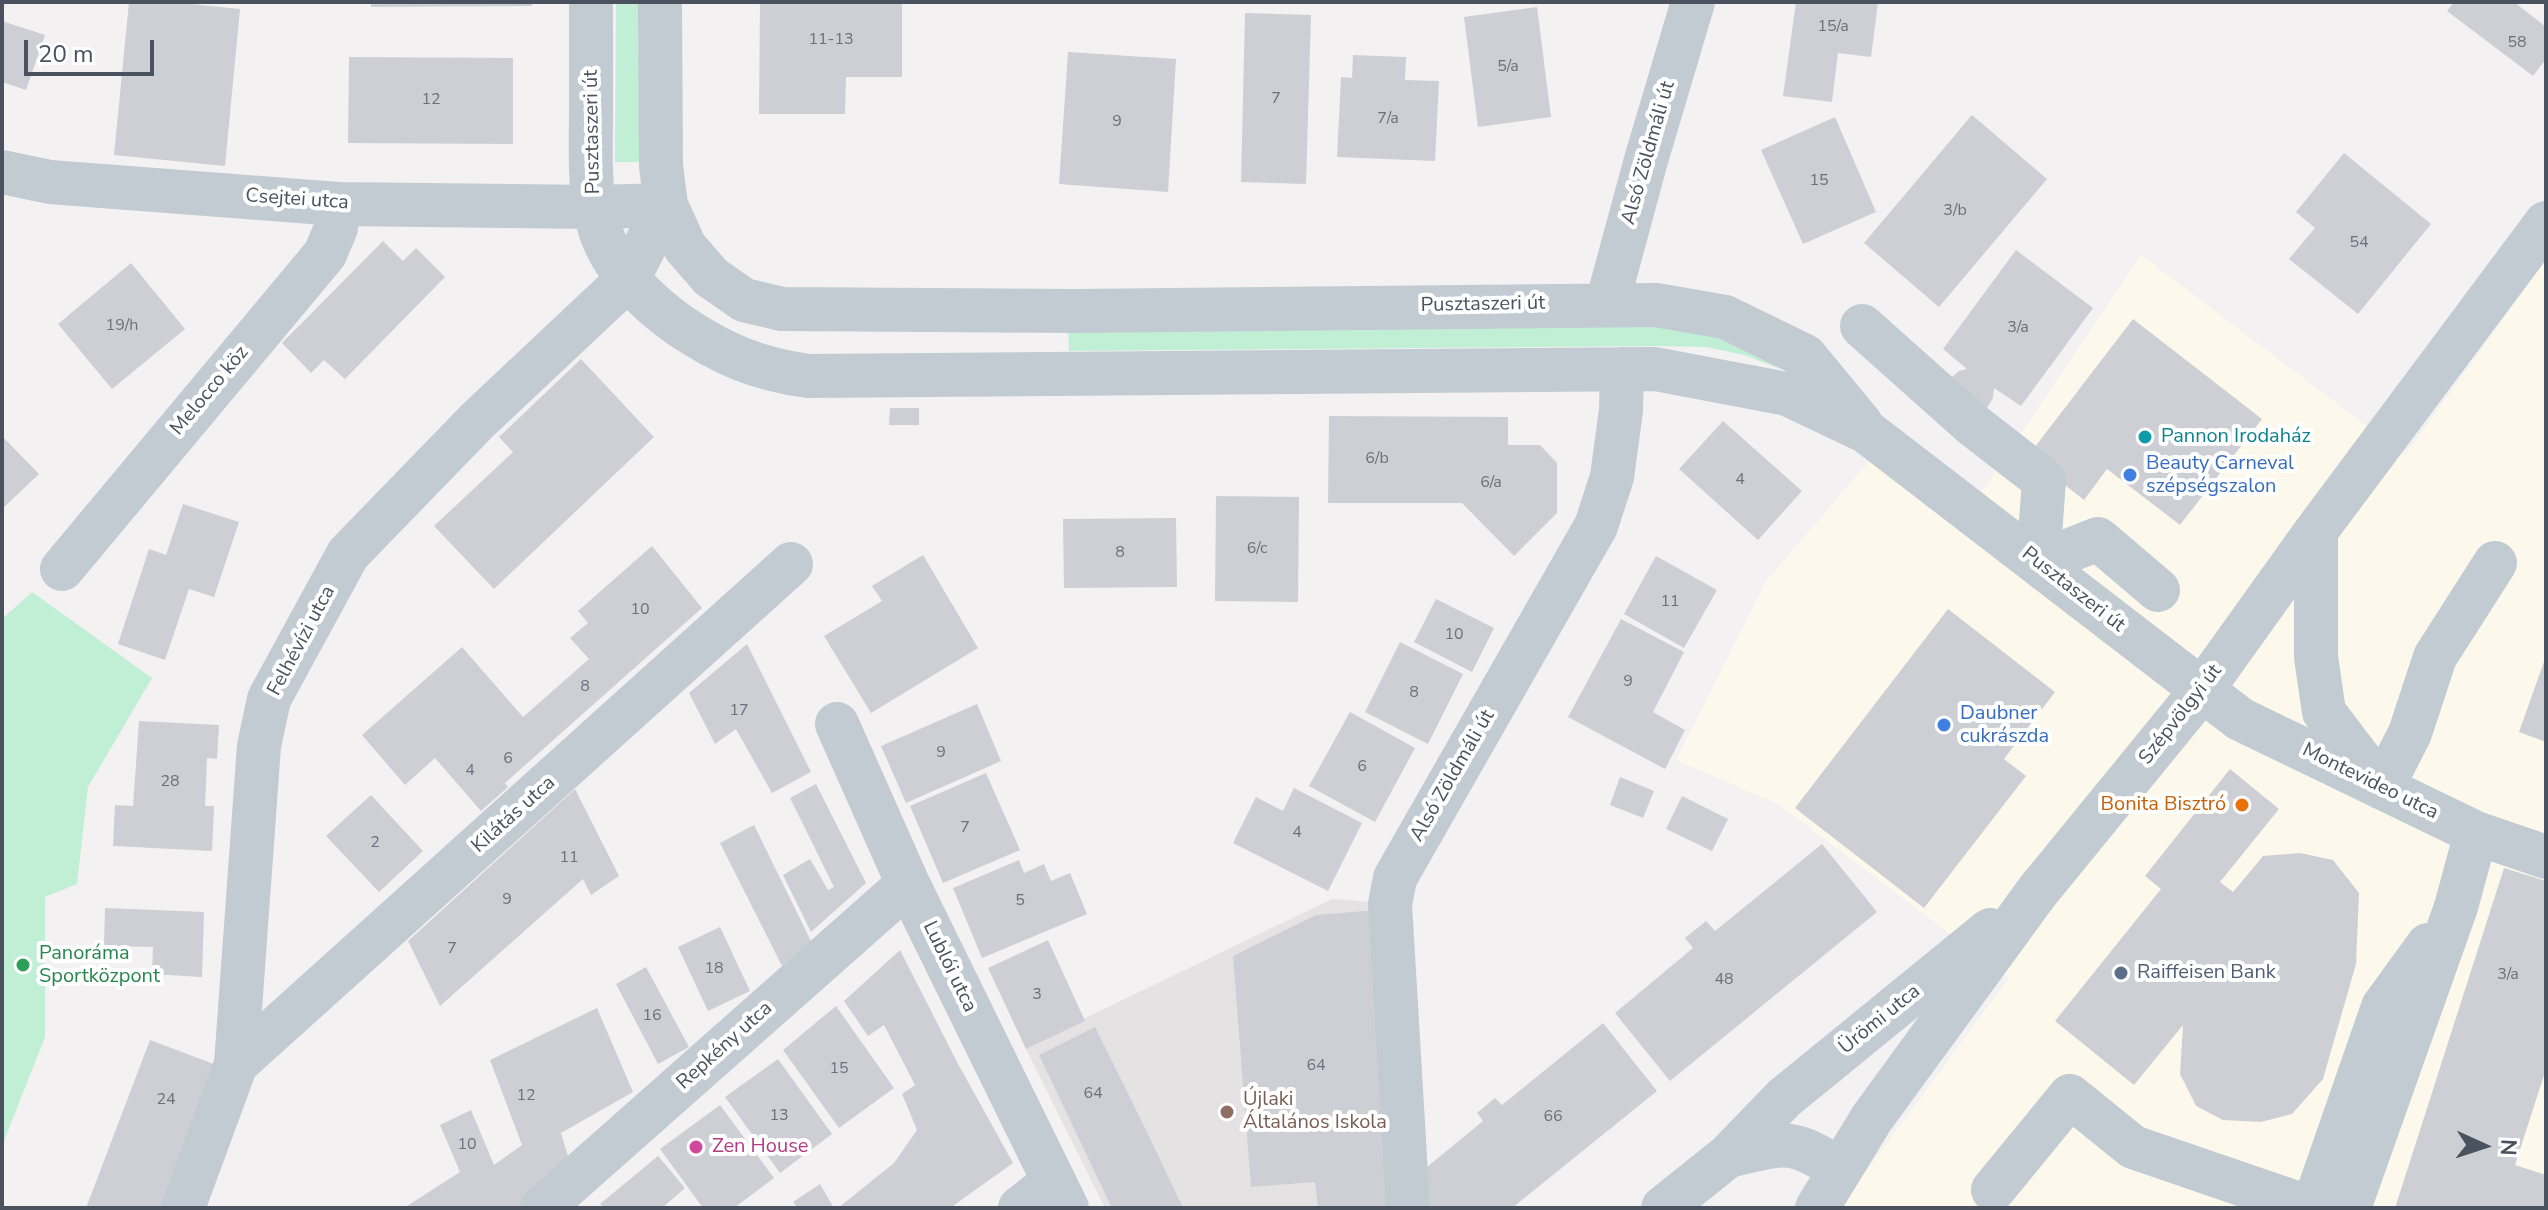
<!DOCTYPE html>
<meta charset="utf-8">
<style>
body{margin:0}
#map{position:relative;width:2548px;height:1210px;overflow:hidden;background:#f3f1f1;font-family:"Nunito Sans",sans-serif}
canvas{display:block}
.frame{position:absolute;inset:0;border:4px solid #49525e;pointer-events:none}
.north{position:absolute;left:2444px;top:1106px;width:80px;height:80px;-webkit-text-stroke:6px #fff;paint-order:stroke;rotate:93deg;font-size:22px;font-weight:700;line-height:32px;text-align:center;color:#49525e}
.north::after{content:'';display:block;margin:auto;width:28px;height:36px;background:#49525e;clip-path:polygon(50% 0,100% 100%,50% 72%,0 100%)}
.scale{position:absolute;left:24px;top:40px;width:130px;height:36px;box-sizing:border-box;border:4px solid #49525e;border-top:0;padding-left:10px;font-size:24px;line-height:28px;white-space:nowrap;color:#49525e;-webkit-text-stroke:6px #fff;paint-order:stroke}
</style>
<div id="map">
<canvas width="2548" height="1210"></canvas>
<div class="frame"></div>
<div class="north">N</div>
<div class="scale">20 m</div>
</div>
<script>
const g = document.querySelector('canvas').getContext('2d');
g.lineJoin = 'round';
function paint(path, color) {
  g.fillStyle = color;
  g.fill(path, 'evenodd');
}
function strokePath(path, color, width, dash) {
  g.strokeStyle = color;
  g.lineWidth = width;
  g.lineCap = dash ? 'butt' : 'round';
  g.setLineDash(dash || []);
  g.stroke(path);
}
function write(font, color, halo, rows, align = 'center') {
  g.font = font + ' "Nunito Sans",sans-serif';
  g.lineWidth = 8;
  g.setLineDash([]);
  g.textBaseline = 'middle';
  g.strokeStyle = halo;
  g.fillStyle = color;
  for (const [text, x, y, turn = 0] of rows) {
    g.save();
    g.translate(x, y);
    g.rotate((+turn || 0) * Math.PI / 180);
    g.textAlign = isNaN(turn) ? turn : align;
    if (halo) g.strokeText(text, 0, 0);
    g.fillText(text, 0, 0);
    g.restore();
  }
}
paint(new Path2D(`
 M2141,255l264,200 141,-195v948h-707l170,-230 -231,-174 -102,-44 90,-179 111,-129 87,66z`), '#fcf9ec');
paint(new Path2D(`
 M1332,899l50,4 23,305h-300l-80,-161z`), '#e4e2e3');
paint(new Path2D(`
 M616,2h27v160h-28z
 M1068,322l636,2 80,36 -6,8 -34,-13 -38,-8 -50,-1 -587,5z
 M32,592l120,86 -64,109 -11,97 -32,13v140l-43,109v-527z`), '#c1efd6');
paint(new Path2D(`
 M129,2h42l69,7 -15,157 -111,-11z
 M371,2h161v4l-161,1z
 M760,2h142v75h-56l-1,37h-86z
 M1796,2h82l-7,55 -33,-4 -6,49 -49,-6z
 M2454,2h60l32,25v32l-13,17 -86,-65z
 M1537,7l14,110 -73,10 -14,-110z
 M1245,13l66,2 -5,169 -65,-2z
 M2,21l43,14 -19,55 -24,-8z
 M1068,52l108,7 -8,133 -109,-8z
 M1353,55l53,2 -1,23 34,1 -4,80 -98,-4 4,-80 11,1z
 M349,57l164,1v86l-165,-1z
 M1972,115l75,64 -108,128 -75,-64z
 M1835,117l41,95 -73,32 -42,-94z
 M2344,153l87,71 -73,90 -69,-55 26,-31 -19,-16z
 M383,241l20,20 13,-13 29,29 -100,102 -21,-19 -13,13 -29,-30z
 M2016,250l77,58 -72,98 -27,-18 -1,10 -6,10 -16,5 -21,-23 2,-13 7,-6 8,-2 -24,-20z
 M131,263l54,66 -73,60 -54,-65z
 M2133,319l129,100 -82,106 -73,-56 -23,31 -56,-44z
 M581,359l73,78 -160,152 -60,-63 79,-74 -14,-15z
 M890,408h29v17h-30z
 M1329,416l179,1v28h32l17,18v50l-43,43 -52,-53h-134z
 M1723,421l79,70 -44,49 -79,-71z
 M2,436l37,38 -37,35z
 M1216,496l83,1 -1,105 -83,-1z
 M183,504l56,18 -25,75 -25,-8 -24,71 -47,-16 31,-95 17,6z
 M1176,518l1,69 -113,1 -1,-69z
 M652,546l50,62 -197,175 3,4 -27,24 -46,-53 -30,27 -43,-50 100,-88 61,70 66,-58 -19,-21 18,-15 -10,-12z
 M923,555l55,93 -107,65 -47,-77 58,-35 -10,-15z
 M1656,556l61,34 -33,58 -60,-34z
 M1436,599l58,29 -22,44 -58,-30z
 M1948,609l107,83 -51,67 22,17 -102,132 -129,-100z
 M1621,619l63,33 -31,60 32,18 -20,39 -97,-52z
 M1400,642l63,32 -35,70 -63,-32z
 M747,644l64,128 -39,21 -36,-64 -21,15 -26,-51z
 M2546,656v86l-27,-10z
 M977,704l24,57 -95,42 -25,-57z
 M1350,712l65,36 -40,74 -66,-36z
 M139,721l80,4 -2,34 -10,-1 -2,48h9l-2,45 -99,-5 2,-41 18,1z
 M2230,769l49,40 -59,73 13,10 30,-36 37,-3 33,7 26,33 -3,71 -33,115 -31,35 -31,8 -38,-2 -27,-14 -16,-32 3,-49 -49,60 -79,-64 106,-132 -16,-13z
 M986,773l34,77 -77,33 -33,-77z
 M1620,777l34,14 -11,27 -33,-13z
 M816,784l50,99 -55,49 -28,-57 27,-16 18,31 6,-3 -44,-89z
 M1294,788l68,35 -34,68 -95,-48 23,-46 27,14z
 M575,789l44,87 -28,19 -8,-16 -143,127 -32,-65z
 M371,795l52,56 -44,41 -53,-56z
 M1682,796l46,23 -16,32 -46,-22z
 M754,825l57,116 -29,25 -62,-123z
 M1822,844l55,68 -207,169 -55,-68 78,-65 -8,-10 21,-17 9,10z
 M1019,860l5,13 20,-9 7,17 19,-8 17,41 -105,44 -29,-70z
 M2504,868l42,13v188l-31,96 31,10v33h-151z
 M105,908l99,4 -2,65 -50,-3 1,-27 -49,-1z
 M1378,910l11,298h-71l-3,-26 -64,5 -18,-231 83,-41z
 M720,927l30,64 -42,20 -30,-64z
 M1048,940l37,81 -59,28 -38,-81z
 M900,950l57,112 56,101 -63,45h-112l56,-45 23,-33 -15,-36 13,-9 -31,-60 -16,11 -24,-35z
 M646,967l43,80 -31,17 -42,-80z
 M836,1006l58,82 -55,40 -56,-78z
 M597,1008l36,84 -72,41 10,33 -51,42h-116l56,-36 -20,-47 31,-15 23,55 28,-20 -32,-85z
 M1603,1023l54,68 -145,117h-80l-22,-27 73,-60 -6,-8 18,-15 7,7z
 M1095,1027l52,105 36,76h-71l-73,-153z
 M150,1040l69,26 -56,142h-77z
 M778,1059l54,75 -52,39 -55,-76z
 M720,1105l54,73 -40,30h-31l-43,-59z
 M658,1156l27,32 -23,20h-58l-4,-4z
 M820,1184l14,24h-36l-5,-6z`), '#cecfd5');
strokePath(new Path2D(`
 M591,2c0,37 0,73 0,110 0,43 -4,93 15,133 16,33 44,59 73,80 43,29 78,44 129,51l847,-7 132,25 80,38 373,287 236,114 70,24
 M660,2l1,164 5,39 19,42 26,30 33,23 38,9 293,2 581,-6 69,12 80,39 56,68
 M2,172l48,10 288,22 257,3 71,-2 -38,74 -151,142 -129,133 -79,145 -10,47 -23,318 -53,144
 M1607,304l39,-144 47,-158
 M1862,326l111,99 71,55 -6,83
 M2316,531v126l8,55 54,71
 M2038,563l60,-24 60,51
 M62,569l263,-315 11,-26 2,-24
 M837,724l71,160 159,324
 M2382,788l28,-55 25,-76 60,-94
 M236,1064l555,-500
 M1728,1156c56,-13 62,-19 111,13
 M1993,1190l77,-94 63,51 178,61
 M542,1208l366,-324
 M1020,1208l34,-27
 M1408,1208l-18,-304 5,-26 201,-352 16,-49 9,-67 1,-41
 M1663,1208l65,-52 56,-58 206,-168
 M1817,1208l55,-90 165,-226 165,-202 114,-159 230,-308
 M2313,1208l70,-201 45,-62
 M2349,1208l107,-301 20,-74`), '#c2cad2', 44);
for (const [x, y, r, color] of [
 [2145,437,8,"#0f9aa8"],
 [2130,475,8,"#3f7fe0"],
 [1944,725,8,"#3f7fe0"],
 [2242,805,8,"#e8710a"],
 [23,965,8,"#2e9e5b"],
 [2121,973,8,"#5c6f8a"],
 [1227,1112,8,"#8d6e63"],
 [696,1147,8,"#d1479c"]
]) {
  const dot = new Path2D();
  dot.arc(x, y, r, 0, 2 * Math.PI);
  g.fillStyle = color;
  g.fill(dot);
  strokePath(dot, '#fff', 3);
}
write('16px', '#6a717c', null, [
 ["15/a",1833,27],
 ["11-13",831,40],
 ["58",2517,43],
 ["5/a",1508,67],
 ["7",1276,99],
 ["12",431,100],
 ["7/a",1388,119],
 ["9",1117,122],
 ["15",1819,181],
 ["3/b",1955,211],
 ["54",2359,243],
 ["19/h",122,326],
 ["3/a",2018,328],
 ["6/b",1377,459],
 ["4",1740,480],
 ["6/a",1491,483],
 ["6/c",1257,549],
 ["8",1120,553],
 ["11",1670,602],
 ["10",640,610],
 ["10",1454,635],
 ["9",1628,682],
 ["8",585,687],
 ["8",1414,693],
 ["17",739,711],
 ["9",941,753],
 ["6",508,759],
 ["6",1362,767],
 ["4",470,771],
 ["28",170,782],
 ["7",965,828],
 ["4",1297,833],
 ["2",375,843],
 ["11",569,858],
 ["9",507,900],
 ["5",1020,901],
 ["7",452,949],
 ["18",714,969],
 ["3/a",2508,975],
 ["48",1724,980],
 ["3",1037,995],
 ["16",652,1016],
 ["64",1316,1066],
 ["15",839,1069],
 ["64",1093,1094],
 ["12",526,1096],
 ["24",166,1100],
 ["13",779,1116],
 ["66",1553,1117],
 ["10",467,1145]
]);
write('20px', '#49525e', '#fff', [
 ["Pusztaszeri út",593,132,-91],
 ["Alsó Zöldmáli út",1649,153,-74],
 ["Csejtei utca",297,200,4],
 ["Pusztaszeri út",1483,305,-1],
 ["Melocco köz",210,391,-50],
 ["Pusztaszeri út",2073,590,38],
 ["Felhévízi utca",302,641,-62],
 ["Szépvölgyi út",2181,715,-52],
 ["Alsó Zöldmáli út",1453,776,-60],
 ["Montevideo utca",2370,782,26],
 ["Kilátás utca",514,815,-42],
 ["Lublói utca",949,967,64],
 ["Ürömi utca",1880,1020,-39],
 ["Repkény utca",725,1046,-42]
]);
write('20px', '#0d838f', '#fff', [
 ["Pannon Irodaház",2161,437]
], 'left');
write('20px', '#366cbe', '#fff', [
 ["Beauty Carneval",2146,464],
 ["szépségszalon",2146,487],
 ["Daubner",1960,714],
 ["cukrászda",1960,737]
], 'left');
write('20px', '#c56008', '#fff', [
 ["Bonita Bisztró",2226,805]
], 'right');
write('20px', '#27864d', '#fff', [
 ["Panoráma",39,954],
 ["Sportközpont",39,977]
], 'left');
write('20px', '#4e5e75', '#fff', [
 ["Raiffeisen Bank",2137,973]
], 'left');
write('20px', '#785e54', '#fff', [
 ["Újlaki",1243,1100],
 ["Általános Iskola",1243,1123]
], 'left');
write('20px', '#b23c85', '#fff', [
 ["Zen House",712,1147]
], 'left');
</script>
